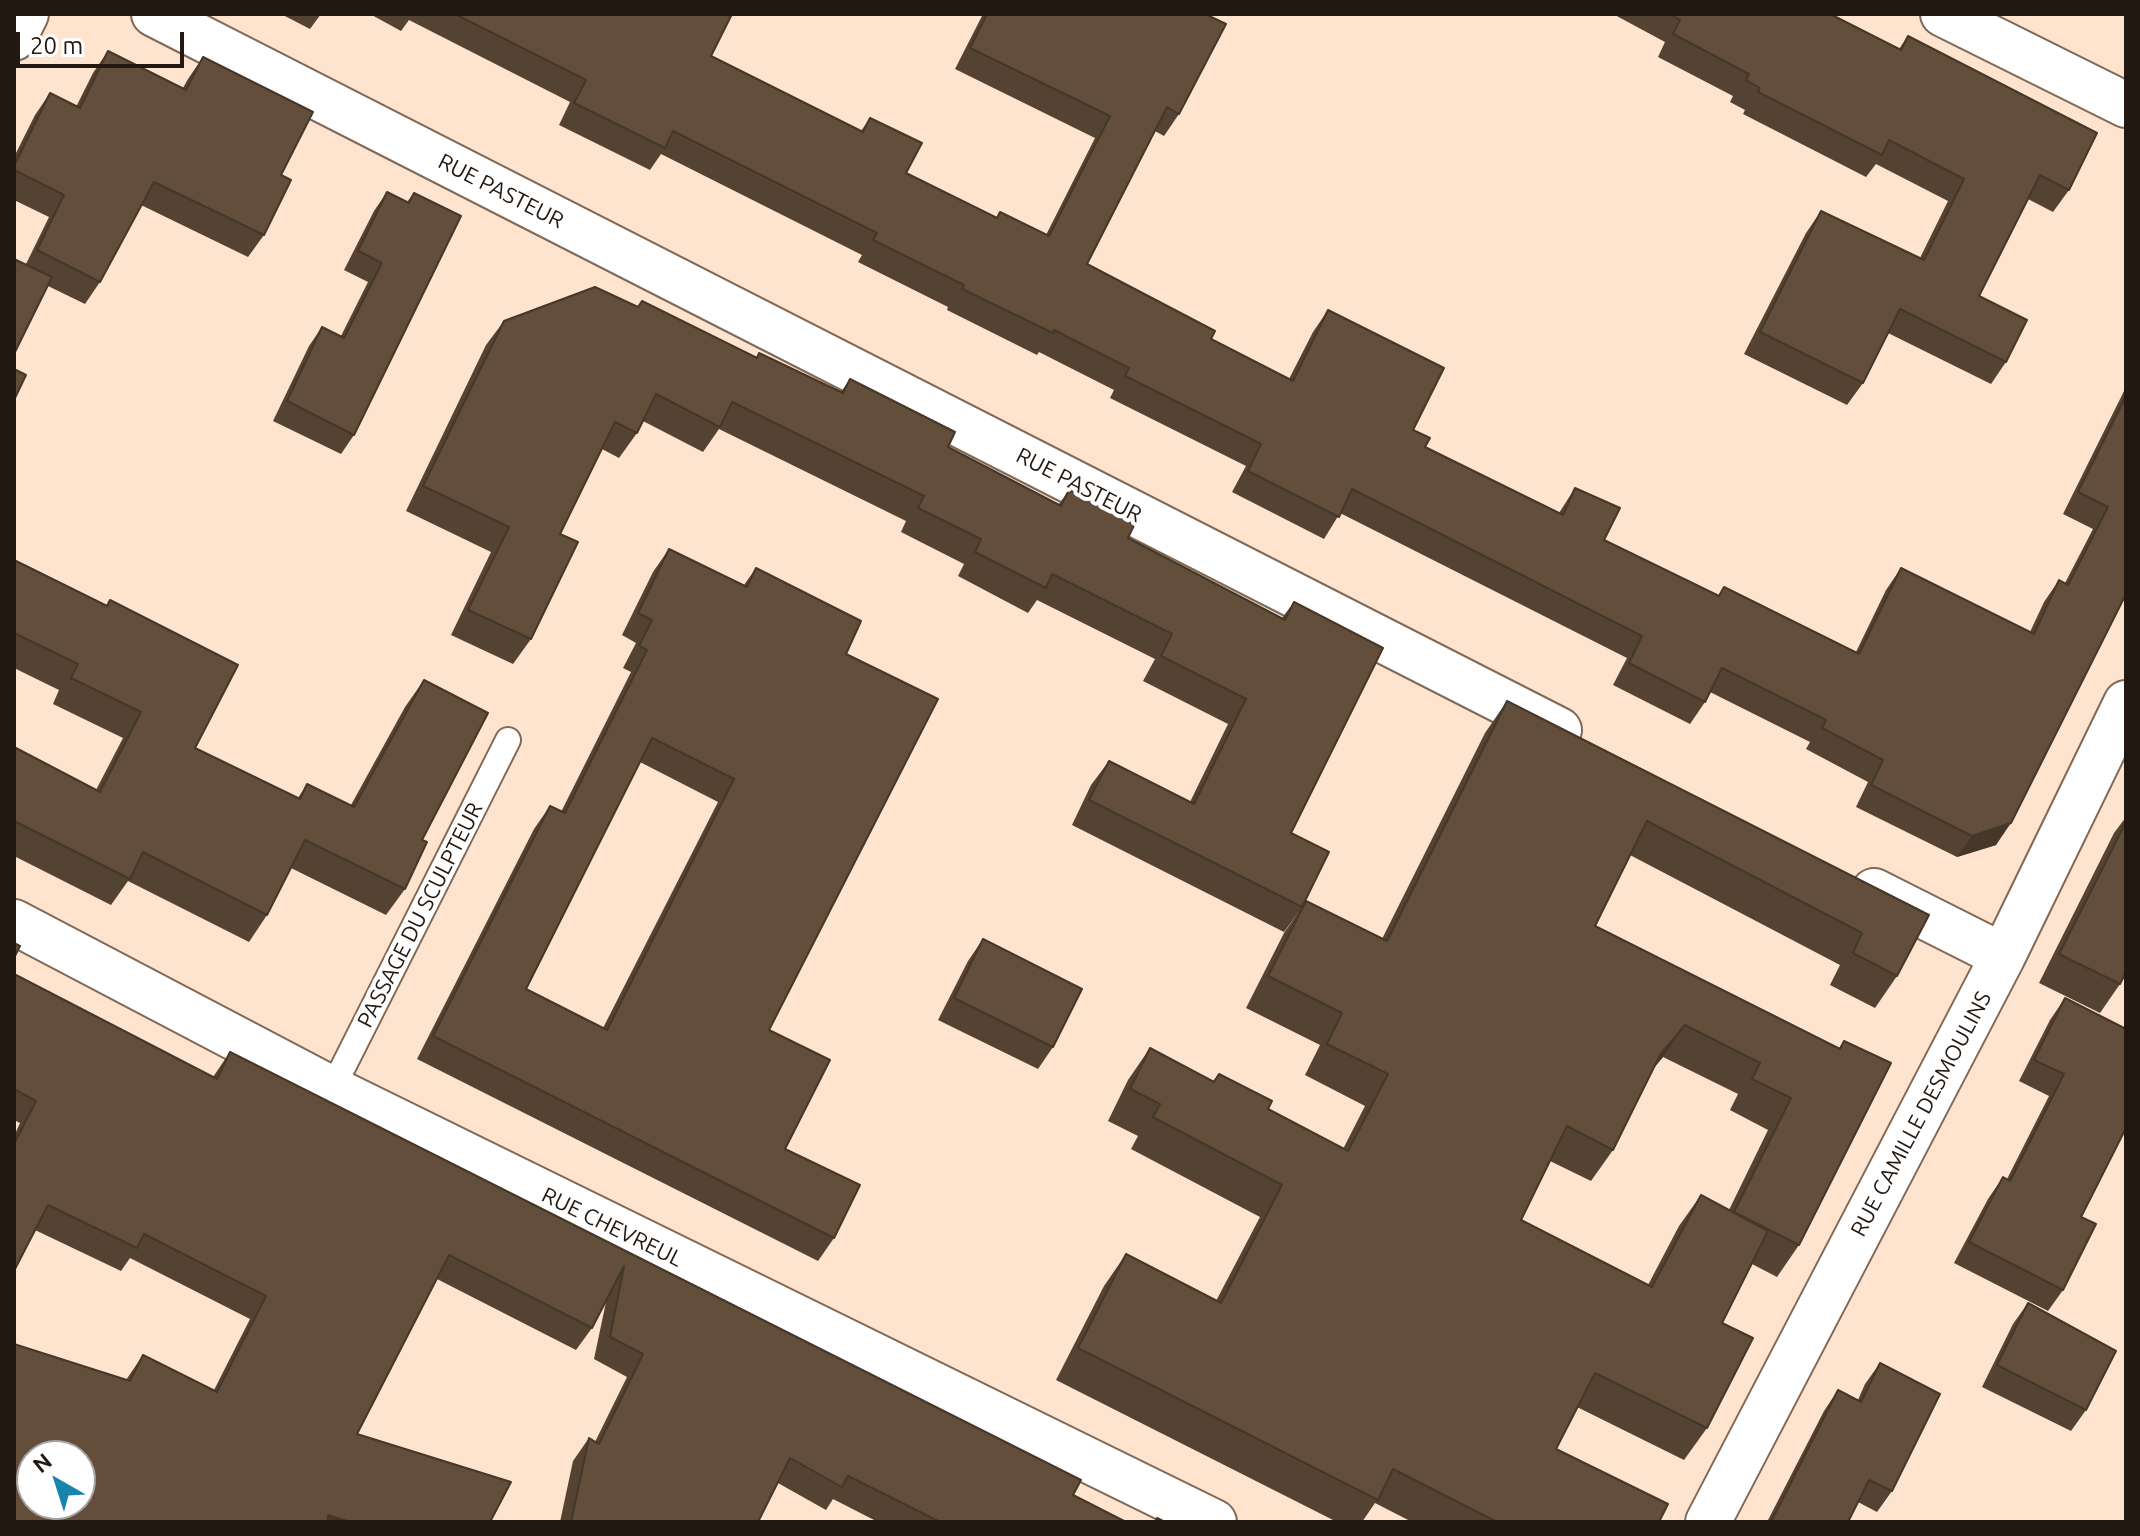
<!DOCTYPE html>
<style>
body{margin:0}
#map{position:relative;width:2140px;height:1536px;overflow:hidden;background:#fee3ce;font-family:Ubuntu,sans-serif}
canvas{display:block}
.frame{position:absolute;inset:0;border:16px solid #221811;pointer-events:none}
.north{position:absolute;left:16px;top:1440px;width:80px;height:80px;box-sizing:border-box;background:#fff;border:2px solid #a7a3a0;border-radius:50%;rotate:321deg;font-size:22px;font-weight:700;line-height:32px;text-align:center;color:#221811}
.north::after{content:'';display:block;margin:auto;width:28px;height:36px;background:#1684ac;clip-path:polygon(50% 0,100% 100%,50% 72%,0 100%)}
.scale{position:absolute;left:16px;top:32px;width:168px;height:36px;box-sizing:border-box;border:4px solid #221811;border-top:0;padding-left:10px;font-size:24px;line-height:28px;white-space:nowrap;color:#221811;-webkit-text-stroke:6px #fff;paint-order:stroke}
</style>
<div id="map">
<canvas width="2140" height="1536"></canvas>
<div class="frame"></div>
<div class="north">N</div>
<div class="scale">20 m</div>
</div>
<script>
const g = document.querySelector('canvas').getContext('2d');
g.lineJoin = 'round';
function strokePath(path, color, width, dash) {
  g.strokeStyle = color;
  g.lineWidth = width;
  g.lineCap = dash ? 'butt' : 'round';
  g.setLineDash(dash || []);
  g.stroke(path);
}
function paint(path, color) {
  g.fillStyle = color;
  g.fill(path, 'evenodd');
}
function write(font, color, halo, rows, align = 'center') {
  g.font = font + ' Ubuntu,sans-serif';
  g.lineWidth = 8;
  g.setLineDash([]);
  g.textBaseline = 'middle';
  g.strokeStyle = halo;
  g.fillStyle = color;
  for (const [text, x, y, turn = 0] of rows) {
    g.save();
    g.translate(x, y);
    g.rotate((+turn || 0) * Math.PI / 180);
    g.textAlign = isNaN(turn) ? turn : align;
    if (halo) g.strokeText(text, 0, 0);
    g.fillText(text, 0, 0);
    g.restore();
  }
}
const lane = new Path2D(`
 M332,1089l176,-349`);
const street = new Path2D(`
 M154,14l1405,716
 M1943,14l183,91
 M14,38l12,-24
 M1874,891l129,65
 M14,922l318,167 882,433
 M1708,1522l295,-566 123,-253`);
strokePath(lane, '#806956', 28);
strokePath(street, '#806956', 48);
strokePath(lane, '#fff', 24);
strokePath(street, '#fff', 44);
paint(new Path2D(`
 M281,14h40l-11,15z
 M370,14h362l-21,42 150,75 9,-13 36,55 90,45 4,-6 46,23 49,-97 -140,-69 28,-55h222l-26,100 -15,22 -9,-5 -68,133 124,75 78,40 24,-47 15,-22 97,137 134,66 16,-25 29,52 114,56 6,-9 132,65 30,-62 15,-22 129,64 14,-30 15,-22 6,3 28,-54 -30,-15 63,-127v207l-130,251 -39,12 -101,-50 12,-25 -62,-33 4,-7 -100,-50 -5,10 -15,22 -77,-39 14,-27 -287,-145 -16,26 -92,-47 14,-26 -136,-68 4,-8 -75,-38 -2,3 -90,-45 1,-3 -90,-45 4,-7 -201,-101 -11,16 -91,-45 11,-23 -161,-82 -8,11z
 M1613,14h217l69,35 9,-13 161,154 -16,22 -25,-13 -49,97 27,66 -15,22 -103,-51 -25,50 -16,22 -103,-51 62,-121 15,-22 99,47 28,-57 -72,-37 -10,13 -123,-63 2,-4 -15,-8 3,-6 -75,-39 7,-15z
 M108,51l75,37 5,-9 15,-22 78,118 -17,60 -16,22 -107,-52 -41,77 -15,22 -37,-18 -22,-22 23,-47 -35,-17v-43l21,-42 15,-22 26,14 17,-34z
 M387,192l20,10 7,-9 -60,242 -13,19 -68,-33 36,-75 13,-19 19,9 27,-54 -24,-12 30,-59z
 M642,301l114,56 3,-4 82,39 9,-13 98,68 111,57 10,-14 59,48 154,80 12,-16 -3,231 11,74 -18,25 -212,-107 19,-40 18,-24 81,41 38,-78 -85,-43 12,-22 -118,-59 -9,13 -70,-37 6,-12 -63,-32 5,-11 -187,-92 -16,23 -60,-31 -6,12 -18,25 -17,-9 -42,85 -29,105 -18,25 -62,-29 40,-83 -85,-41 80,-166 18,-24 134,-15z
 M669,549l75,36 12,-17 90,86 -77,376 16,119 49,89 -16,23 -401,-202 117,-230 16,-23 11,6 70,-140 -8,-4 13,-25 -14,-8 31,-63zM640,762l78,40 -115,226 -77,-39z
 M14,560l92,46 4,-6 85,148 103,50 9,-14 44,21 54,-98 19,-27 -2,160 -17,49 -19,26 -95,-47 -24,47 -18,27 -121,-61 -17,24 -97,-49v-109l82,43 27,-52 -70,-34 6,-14 -45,-22z
 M1507,701l422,214 -32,61 -22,32 -45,-23 10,-20 -210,-110 -35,71 244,122 5,-7 -45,204 -22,32 -25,-13 -30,59 -15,105 -23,32 -107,-53 -21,42 103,73h-247l-37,-19 -13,19h-25l-281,-142 48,-94 22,-32 90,47 44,-84 -129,-68 7,-13 -30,-15 20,-41 22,-32 63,33 6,-7 49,35 75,40 22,-43 -60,-31 15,-30 -74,-37 38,-75 22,-32 76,38 103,-206zM1663,1057l75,37 -8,16 38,20 -39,80 -28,-15 -22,31 -31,59 -127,-65 29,-59 41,20 22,-31 41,-82z
 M2126,817v155l-6,12 -20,29 -61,-30 75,-150z
 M983,939l70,108 -15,22 -100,-49 30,-59z
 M14,974l199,103 17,-25 896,470h-248l-45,-23 -7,11 -48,-27 -20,39h-198l13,-61 16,-23 6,4 32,-65 -33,-18 12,-57 -14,26 -16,22 -139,-71 -80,155 -231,-54 17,-25 71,35 36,-71 -120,-61 -9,13 -86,-41 -21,41v-135l6,-13 -6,-3z
 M2065,998l16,219 -18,73 -15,21 -94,-48 34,-64 15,-22 4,2 42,-83 -30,-15 31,-61z
 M2028,1303l58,107 -15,21 -89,-44 31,-63z
 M1880,1363l12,128 -15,21 -19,-10 -10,20h-81l57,-111 14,-21 20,10 7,-16z`), '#544332');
paint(new Path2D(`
 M2011,823l-15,22 -39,12 15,-21z
 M1685,1025l-22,32 -25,29 22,-31z
 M328,1515l22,7h-27z`), '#453729');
const building = new Path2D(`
 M455,14h225l2,1v-1h50l-21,42 152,76 7,-14 52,25 -16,30 91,45 3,-6 49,24 61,-120 -140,-68 17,-34h218l21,10 -47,90 -12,-7 -80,157 128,67 -4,8 82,42 35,-71 116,58 -31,62 17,8 -5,9 138,68 12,-27 45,20 -16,32 115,56 5,-9 135,67 42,-86 133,66 25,-54 9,5 40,-78 -30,-15 48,-96v198l-115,229 -39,13 -101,-51 12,-25 -61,-32 4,-8 -104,-52 -17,34 -76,-39 13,-27 -290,-147 -13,28 -91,-46 13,-27 -136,-68 4,-8 -75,-38 -1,3 -91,-44 2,-4 -91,-45 4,-7 -204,-102 -8,17 -91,-45 12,-23z
 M1670,14h160l71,36 7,-14 189,97 -28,57 -29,-15 -61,121 48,24 -21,42 -106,-53 -37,74 -103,-51 61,-121 103,49 40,-81 -75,-39 -7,15 -124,-63 2,-4 -14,-8 3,-6 -76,-40 7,-14z
 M108,51l78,39 17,-33 110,55 -32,63 10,5 -27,55 -110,-53 -54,100 -63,-32 27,-55 -50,-25v-4l36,-73 30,15z
 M387,192l22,11 5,-10 47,23 -107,219 -67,-34 35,-74 22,11 38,-75 -24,-12z
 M14,259l38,18 -38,77z
 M595,287l43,20 4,-6 115,57 2,-5 84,40 7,-14 105,53 -7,15 113,59 8,-16 66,33 -7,15 157,82 9,-18 89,46 -92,185 38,19 -27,55 -213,-107 20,-39 85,43 52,-105 -85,-43 11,-22 -120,-60 -6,14 -71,-36 6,-13 -63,-31 6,-12 -192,-94 -12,25 -64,-33 -19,39 -22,-11 -55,112 18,8 -47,97 -63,-29 41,-83 -86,-41 81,-165z
 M14,369l12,6 -12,25z
 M669,549l78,38 9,-19 105,53 -15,33 92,45 -169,331 61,30 -45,89 75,36 -26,53 -401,-202 117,-230 15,7 82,-163 -8,-4 13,-26 -14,-7zM652,738l82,41 -127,251 -81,-41z
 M14,560l93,46 3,-6 128,65 -43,83 105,51 7,-15 47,23 70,-127 64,33 -66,127 5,2 -22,47 -100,-49 -38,75 -124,-63 -13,27 -116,-58v-74l86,45 41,-80 -70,-34 7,-14 -64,-31z
 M1507,701l422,214 -32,61 -44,-23 9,-20 -215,-112 -52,105 245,123 4,-8 47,22 -92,182 -65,-33 57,-114 -39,-19 8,-16 -75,-38 -25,30 -47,95 -46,-24 -46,94 131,67 49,-92 67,36 -46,92 31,15 -46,90 -112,-55 -39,76 112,55 -9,18h-162l-104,-53 -15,31 -300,-152 48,-94 95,49 61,-118 -129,-68 7,-13 -30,-15 20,-41 64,34 5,-8 53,27 -4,8 80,42 40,-77 -61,-30 15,-31 -74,-37 38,-75 81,40z
 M2126,822v150l-6,12 -61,-30z
 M983,939l99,50 -29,58 -99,-49z
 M14,943l6,3 -6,12z
 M14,974l203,105 13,-27 851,428 -8,15 53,27h-186l-92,-46 -6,11 -52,-29 -32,64h-187l18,-84 10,6 44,-90 -33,-17 14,-71 -32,62 -143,-73 -92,179 154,48 -21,40h-140l-22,-7 -1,7h-313v-178l116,37 13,-26 74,37 49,-96 -122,-62 -7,14 -89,-43 -34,66v-127l22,-43 -22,-12zM32,1456h48v48h-48z
 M2065,998l61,31v99l-45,89 15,7 -33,66 -94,-48 34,-65 7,4 54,-107 -30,-14z
 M2028,1303l88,48 -30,59 -89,-45z
 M1880,1363l60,31 -48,97 -23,-11 -21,42h-77l67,-132 23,12z
 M1157,1518l8,4h-10z`);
paint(building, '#624e3a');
strokePath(building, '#453729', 2);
write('22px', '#221811', '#fff', [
 ["RUE PASTEUR",501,191,27],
 ["RUE PASTEUR",1079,485,27],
 ["PASSAGE DU SCULPTEUR",420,915,-63],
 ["RUE CAMILLE DESMOULINS",1921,1114,-62],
 ["RUE CHEVREUL",612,1227,26]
]);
</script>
